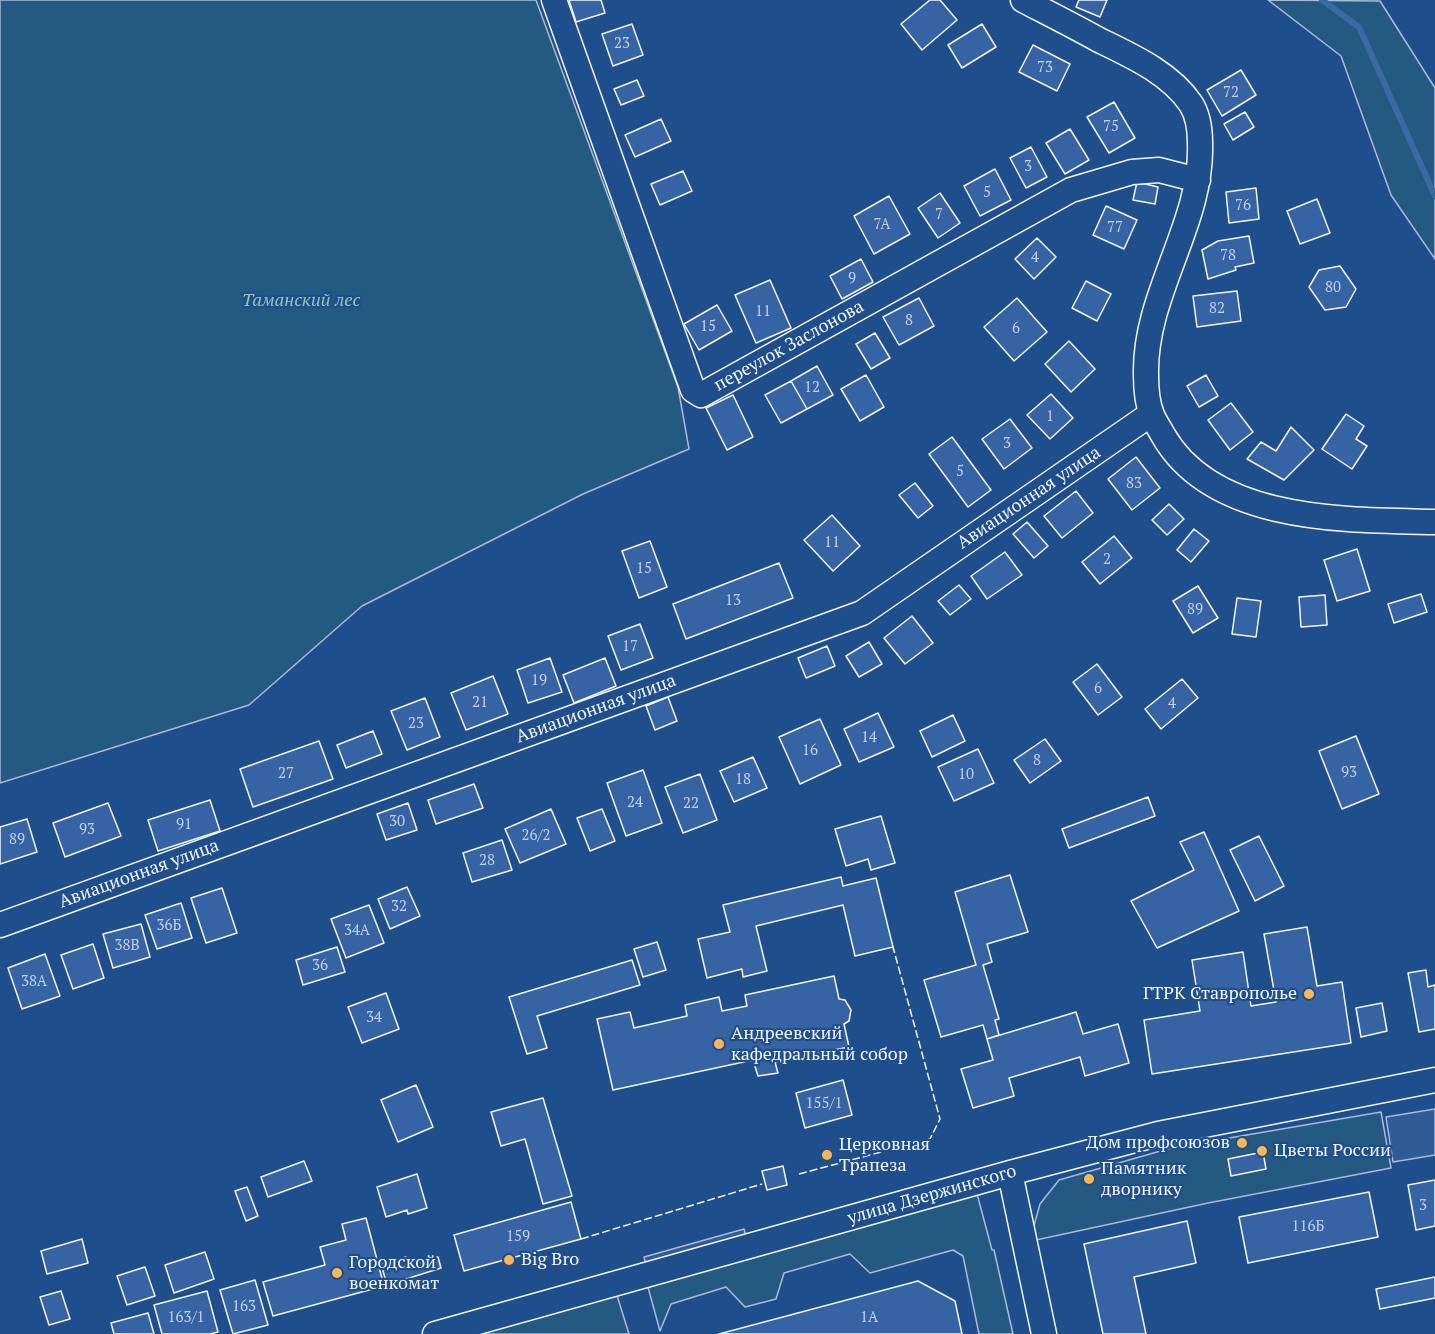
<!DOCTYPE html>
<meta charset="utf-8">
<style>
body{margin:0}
canvas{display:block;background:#1f4e8c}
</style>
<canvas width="1435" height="1334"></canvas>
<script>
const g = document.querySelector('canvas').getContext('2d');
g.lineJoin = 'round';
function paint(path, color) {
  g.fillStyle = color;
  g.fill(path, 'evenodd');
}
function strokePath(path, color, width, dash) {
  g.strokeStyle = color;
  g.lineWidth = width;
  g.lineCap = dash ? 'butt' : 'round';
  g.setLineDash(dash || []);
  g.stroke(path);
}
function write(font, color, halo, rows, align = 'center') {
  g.font = font + ' "PT Serif",serif';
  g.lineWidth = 4.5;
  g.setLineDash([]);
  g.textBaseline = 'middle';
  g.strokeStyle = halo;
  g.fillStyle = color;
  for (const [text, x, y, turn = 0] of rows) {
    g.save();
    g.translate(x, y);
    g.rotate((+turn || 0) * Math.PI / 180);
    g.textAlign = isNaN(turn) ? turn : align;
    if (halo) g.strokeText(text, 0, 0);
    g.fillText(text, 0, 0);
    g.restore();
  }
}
const green = new Path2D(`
 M0,0h536l142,387 11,62 -106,45 -221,112 -113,99 -249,78z
 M1268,0l112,1 55,87v171l-44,-64 -50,-139z
 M1381,1112l10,56 -183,35 -172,37 -3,-11 7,-25 19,-24 112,-32z
 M976,1190l16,60h2l19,84h-34l-16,-78 -10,-6 -83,23 -20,-19 -66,19 -8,26 -31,8 -19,-20 -55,17 -11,27 -14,-51z
 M615,1289l14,45h-171z`);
paint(green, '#245a82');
strokePath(green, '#a8bbd7', 1.5);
const parking = new Path2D(`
 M1435,1109v46l-42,7 -7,-45z
 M744,1229l3,11 -100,28 -3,-11z`);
paint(parking, '#305b95');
strokePath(parking, '#a8bbd7', 1.5);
strokePath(new Path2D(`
 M1322,0l37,27 76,169`), '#3b69a3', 6);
const building = new Path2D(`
 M569,0h32l4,13 -29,9z
 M930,0h10l17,20 -35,30 -21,-26z
 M1079,0h28l-7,17 -24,-10z
 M632,24l11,31 -30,11 -11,-32z
 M982,24l14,23 -34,21 -14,-23z
 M1033,45l37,19 -13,27 -38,-19z
 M1241,70l15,25 -34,21 -15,-26z
 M637,80l7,16 -23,9 -7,-16z
 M1114,102l21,36 -26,15 -22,-36z
 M1245,112l9,15 -21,13 -9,-16z
 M661,119l10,22 -36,16 -10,-22z
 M1070,129l19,31 -24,14 -19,-31z
 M1031,147l16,30 -21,11 -16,-30z
 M995,169l16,31 -31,16 -16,-30z
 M683,171l9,20 -32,14 -9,-21z
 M1137,182l21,5 -3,17 -22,-4z
 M1256,188l3,31 -30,4 -3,-31z
 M940,193l20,30 -22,15 -20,-30z
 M889,196l21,38 -36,20 -20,-38z
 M1317,199l13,34 -30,11 -13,-33z
 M1106,206l31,14 -13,29 -31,-14z
 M1249,236l5,27 -19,4 1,3 -28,9 -6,-29 16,-9z
 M1037,238l19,19 -22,22 -19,-20z
 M861,259l12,23 -31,17 -12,-23z
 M1340,266l16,23 -10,18 -21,3 -16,-23 10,-17z
 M770,280l21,48 -35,15 -21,-48z
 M1086,281l25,13 -14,27 -25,-13z
 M1237,291l4,30 -44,6 -4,-31z
 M919,298l15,28 -35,19 -16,-28z
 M1017,298l30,34 -33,29 -30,-34z
 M717,305l15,26 -33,19 -15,-26z
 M875,333l15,25 -19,11 -15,-25z
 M1069,341l26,28 -24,23 -26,-28z
 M817,366l16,29 -26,14 -16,-28z
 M866,375l18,32 -24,14 -19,-32z
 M1206,375l12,21 -19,11 -12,-21z
 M791,381l16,28 -26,14 -16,-28z
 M1051,394l22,24 -23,21 -23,-24z
 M733,395l20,42 -26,13 -21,-42z
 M1231,403l22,29 -23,18 -22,-30z
 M1346,414l18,12 -8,13 11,7 -15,23 -30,-20z
 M1010,419l22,29 -28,21 -22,-30z
 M1291,427l23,23 -30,30 -37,-21 14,-17 15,9z
 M952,437l39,53 -23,17 -39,-53z
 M1136,457l24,31 -28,22 -24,-31z
 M915,483l18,23 -15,12 -19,-23z
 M1076,491l17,22 -31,25 -18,-22z
 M1169,504l15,15 -17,16 -15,-15z
 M832,515l28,31 -27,25 -29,-31z
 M1027,522l21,24 -14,12 -21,-24z
 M1194,529l15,12 -18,21 -14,-12z
 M1114,536l18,22 -32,26 -18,-22z
 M650,541l17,46 -28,11 -17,-47z
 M1357,549l13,42 -33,10 -13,-41z
 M1005,552l17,23 -35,24 -16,-23z
 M779,563l14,35 -107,41 -13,-35z
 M959,585l12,14 -21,16 -12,-14z
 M1198,586l20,32 -25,15 -20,-32z
 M1421,594l6,18 -33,11 -6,-19z
 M1325,595l2,30 -26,2 -2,-30z
 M1237,598l24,3 -5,36 -24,-3z
 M912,616l21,27 -28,21 -21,-26z
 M640,624l13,34 -32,12 -13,-34z
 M869,642l13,22 -23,13 -13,-21z
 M827,646l8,20 -29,12 -8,-20z
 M550,658l12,34 -34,11 -11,-33z
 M605,658l11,28 -42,17 -11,-28z
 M1097,664l25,33 -24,18 -25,-33z
 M493,676l15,38 -42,16 -15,-37z
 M1182,679l16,19 -37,31 -16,-20z
 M668,697l9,24 -22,9 -9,-24z
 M425,698l15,39 -33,13 -16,-39z
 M878,713l16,34 -35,15 -15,-33z
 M953,715l12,26 -33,16 -12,-26z
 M820,719l21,46 -41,19 -21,-47z
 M373,731l9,23 -36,14 -9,-23z
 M1356,736l23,58 -37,15 -23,-58z
 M1045,739l16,22 -31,22 -16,-23z
 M319,741l14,38 -80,28 -13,-38z
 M978,749l16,34 -40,18 -16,-34z
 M753,757l14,31 -33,14 -14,-31z
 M643,770l19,53 -36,13 -19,-53z
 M700,774l17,46 -34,13 -18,-46z
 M474,784l9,24 -47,16 -8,-24z
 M1148,797l7,19 -86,32 -7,-19z
 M210,800l10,31 -62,20 -10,-31z
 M108,803l13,33 -56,21 -12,-34z
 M408,803l9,27 -31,10 -9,-26z
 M551,809l15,35 -46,19 -15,-34z
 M602,809l13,32 -25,10 -13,-33z
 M881,816l14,47 -24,7 -3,-11 -22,7 -11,-37z
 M27,819l10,33 -37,12v-37z
 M1204,832l35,79 -82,37 -26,-47 63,-31 -14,-28z
 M1259,836l25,50 -29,15 -25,-51z
 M502,840l10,30 -40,12 -9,-29z
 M1010,875l18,57 -41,12 5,18 -9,3 16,54 -4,1 4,15 -12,4 -4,-14 -42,12 -17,-57 52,-15 -21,-73z
 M841,877l2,9 33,-8 17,69 -38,9 -12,-51 -87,21 11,45 -24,6 -1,-8 -35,9 -9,-39 32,-7 -7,-27z
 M407,887l13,29 -30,13 -12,-30z
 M222,888l15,45 -31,10 -15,-45z
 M181,903l11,35 -35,11 -12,-34z
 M369,905l15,38 -38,15 -15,-39z
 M141,924l9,33 -37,11 -10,-34z
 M1307,927l10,59 25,-4 9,61 -199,31 -8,-54 56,-9 -8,-51 51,-8 8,54 25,-4 -12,-68z
 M657,942l9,28 -23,7 -9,-28z
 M93,944l11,34 -31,11 -12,-34z
 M337,947l8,25 -42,13 -7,-25z
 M45,954l15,42 -38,13 -14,-41z
 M632,960l8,25 -103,31 10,32 -20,6 -18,-57z
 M1426,970l2,17 7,-2v44l-16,3 -11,-59z
 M834,976l5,23 6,1 6,10 -2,11 -5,3 5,23 -74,15 3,11 -20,3 -5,-16 -140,30 -16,-71 33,-7 4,16 53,-12 -2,-11 34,-8 3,14 25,-5 -2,-11z
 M386,993l13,36 -37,14 -14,-36z
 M1382,1003l5,28 -26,6 -5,-29z
 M1076,1012l7,22 35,-10 11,39 -44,13 -5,-19 -71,21 5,18 -41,12 -12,-39 32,-9 -6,-21z
 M843,1080l9,35 -47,13 -9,-35z
 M416,1085l17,42 -35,15 -17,-42z
 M543,1098l29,98 -29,8 -18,-65 -24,7 -10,-34z
 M1263,1152l3,17 -35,7 -3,-17z
 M304,1161l8,20 -44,16 -7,-20z
 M783,1166l4,19 -20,5 -5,-19z
 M417,1174l10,34 -19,6 -1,-4 -21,7 -9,-30z
 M1435,1180v46l-19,4 -8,-45z
 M247,1187l11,29 -12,5 -11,-30z
 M1369,1192l9,45 -130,26 -9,-46z
 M571,1202l10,37 -117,32 -10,-36z
 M366,1218l18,68 -111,30 -10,-34 62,-17 -5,-18 26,-7 -4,-16z
 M1187,1221l9,42 -62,14 12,57h-43l-19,-90z
 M82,1239l6,24 -41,11 -6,-23z
 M205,1252l9,27 -40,14 -9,-28z
 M406,1257l3,9 29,-9 3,11 -54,17 -6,-21z
 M145,1267l10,29 -28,9 -10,-29z
 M1435,1277v21l-55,11 -4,-20z
 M255,1280l13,45 -35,9 -13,-44z
 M918,1281l37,20 7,33h-243z
 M61,1291l9,28 -21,6 -9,-28z
 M207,1291l11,41 -8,2h-48l-8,-29z
 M148,1313l6,21h-40l-3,-11z`);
paint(building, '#3563a3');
strokePath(building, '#f2f6ff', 1.5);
const minor = new Path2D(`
 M554,0l139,390 8,5 370,-205 61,-18 27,-2 39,10
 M1023,0c25,13 51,26 76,40 33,16 71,33 92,64 7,11 9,26 9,39 3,81 -56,150 -54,232 0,13 1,28 6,40 3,7 7,13 11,20 50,88 184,85 272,87
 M0,925l862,-312 289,-199
 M1010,1173l34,161
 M435,1334l575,-161 148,-39 277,-54`);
strokePath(minor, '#f2f6ff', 27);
strokePath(minor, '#1f4e8c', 24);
strokePath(new Path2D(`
 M799,1174l131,-35 10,-20 -47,-172
 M581,1239l181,-55`), '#f2f6ff', 1.5, [8, 3]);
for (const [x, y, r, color] of [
 [1309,994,6,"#ffb74d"],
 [719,1044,6,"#ffb74d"],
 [1242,1143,6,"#ffb74d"],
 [1262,1151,6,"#ffb74d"],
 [827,1155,6,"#ffb74d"],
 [1089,1179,6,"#ffb74d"],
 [509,1260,6,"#ffb74d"],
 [337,1273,6,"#ffb74d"]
]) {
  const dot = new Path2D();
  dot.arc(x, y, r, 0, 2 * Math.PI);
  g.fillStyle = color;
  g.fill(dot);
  strokePath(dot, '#1f4e8c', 2);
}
write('15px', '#c3d1e8', null, [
 ["23",622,44],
 ["73",1045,68],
 ["72",1231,93],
 ["75",1111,127],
 ["3",1028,167],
 ["5",987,193],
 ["76",1243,206],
 ["7",939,215],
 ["7А",882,225],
 ["77",1115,228],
 ["78",1228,256],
 ["4",1035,258],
 ["9",852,279],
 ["80",1333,288],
 ["82",1217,309],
 ["11",763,312],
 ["8",909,321],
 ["15",708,327],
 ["6",1016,329],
 ["12",812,388],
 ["1",1050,417],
 ["3",1007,444],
 ["5",960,472],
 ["83",1134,484],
 ["11",832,543],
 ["2",1107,560],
 ["15",644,569],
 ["13",733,601],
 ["89",1195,610],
 ["17",630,647],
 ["19",539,681],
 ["6",1098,689],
 ["21",480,703],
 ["4",1172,704],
 ["23",416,724],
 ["14",869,738],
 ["16",810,751],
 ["8",1037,761],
 ["93",1349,773],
 ["27",286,774],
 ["10",966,775],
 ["18",743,780],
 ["24",635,803],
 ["22",691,804],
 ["30",397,822],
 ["91",184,825],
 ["93",87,830],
 ["26/2",536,836],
 ["89",17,840],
 ["28",487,861],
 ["32",399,907],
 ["36Б",169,926],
 ["34А",357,931],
 ["38В",127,946],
 ["36",320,966],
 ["38А",34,982],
 ["34",374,1018],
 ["155/1",824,1104],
 ["3",1423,1206],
 ["116Б",1308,1227],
 ["159",518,1237],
 ["163",244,1307],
 ["163/1",186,1318],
 ["1А",869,1318]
]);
write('italic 18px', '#97c8a6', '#1f4e8c', [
 ["Таманский лес",301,301]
]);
write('18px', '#f2f6ff', '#1f4e8c', [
 ["переулок Заслонова",789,346,-29],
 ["Авиационная улица",1029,498,-34],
 ["Авиационная улица",596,709,-20],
 ["Авиационная улица",139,874,-20],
 ["улица Дзержинского",932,1195,-16]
]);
write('18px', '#f2f6ff', '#1f4e8c', [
 ["ГТРК Ставрополье",1297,994,"right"],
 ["Андреевский",731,1034],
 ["кафедральный собор",731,1055],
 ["Дом профсоюзов",1230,1143,"right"],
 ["Церковная",839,1145],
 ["Трапеза",839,1166],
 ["Цветы России",1274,1151],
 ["Памятник",1101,1169],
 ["дворнику",1101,1190],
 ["Big Bro",521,1260],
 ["Городской",349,1263],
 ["военкомат",349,1284]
], 'left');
</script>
